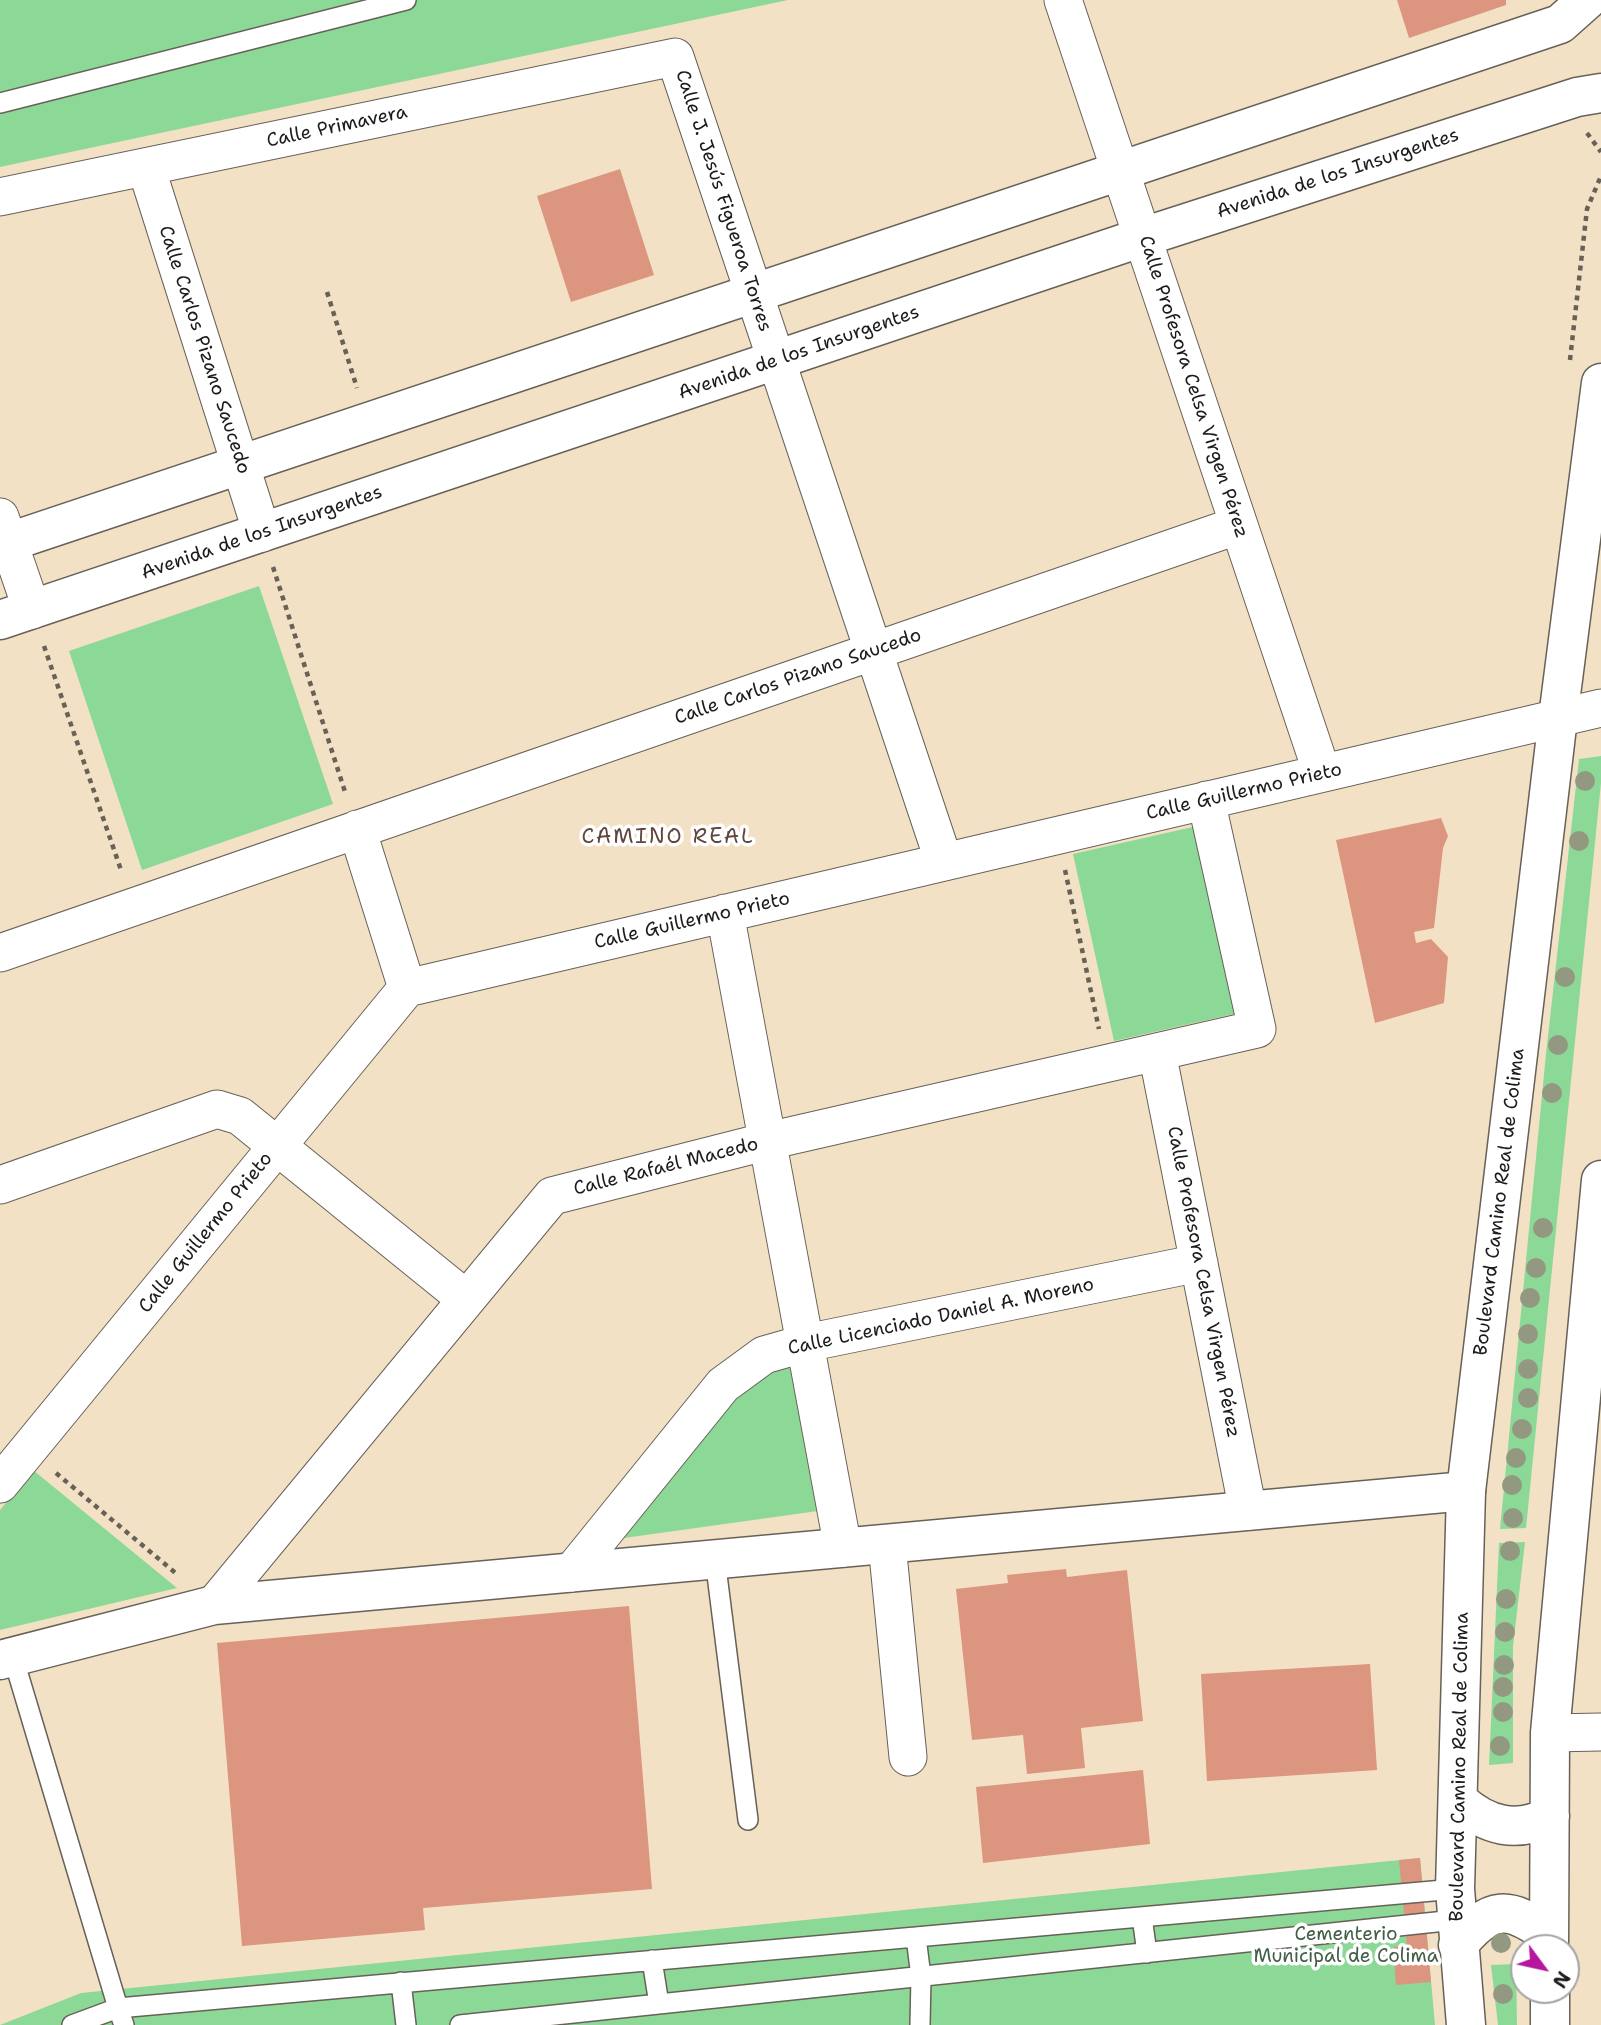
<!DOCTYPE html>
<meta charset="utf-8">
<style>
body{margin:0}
#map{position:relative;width:1601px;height:2025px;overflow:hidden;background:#f3e1c6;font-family:"Shantell Sans",sans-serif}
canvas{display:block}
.north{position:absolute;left:1510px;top:1934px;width:70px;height:70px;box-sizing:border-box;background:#fff;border:2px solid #a4a4a4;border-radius:50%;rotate:123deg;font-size:19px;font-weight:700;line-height:28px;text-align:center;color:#1c1c1c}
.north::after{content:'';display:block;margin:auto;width:24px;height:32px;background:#b5179e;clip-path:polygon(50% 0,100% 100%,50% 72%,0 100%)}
</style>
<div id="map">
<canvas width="1601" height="2025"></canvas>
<div class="north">N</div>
</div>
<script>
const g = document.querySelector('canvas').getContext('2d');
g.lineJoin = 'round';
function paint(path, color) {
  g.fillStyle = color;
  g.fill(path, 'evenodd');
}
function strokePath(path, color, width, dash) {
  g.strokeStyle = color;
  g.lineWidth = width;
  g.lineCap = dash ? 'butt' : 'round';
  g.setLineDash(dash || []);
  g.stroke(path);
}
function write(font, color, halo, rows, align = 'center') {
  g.font = font + ' "Shantell Sans",sans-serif';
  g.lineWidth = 7;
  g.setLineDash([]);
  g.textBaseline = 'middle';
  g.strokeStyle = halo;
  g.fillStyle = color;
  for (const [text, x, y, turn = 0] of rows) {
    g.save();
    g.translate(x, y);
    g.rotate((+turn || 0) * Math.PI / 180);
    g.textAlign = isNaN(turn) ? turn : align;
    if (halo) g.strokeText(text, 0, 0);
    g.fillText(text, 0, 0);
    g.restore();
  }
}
paint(new Path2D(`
 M0,0h788l-788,167z
 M259,586l74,218 -191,66 -73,-219z
 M1601,756v27l-75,745 -26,1 46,-475 33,-295z
 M1197,826l41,187 -124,28 -41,-187z
 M799,1363l26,147 -208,29 117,-148 32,-23z
 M33,1470l144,118 -177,42v-120z
 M1525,1542l-12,105v116l-24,2 10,-222z
 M1420,1858l15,167h-1435l81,-32z
 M1516,1964l1,61h-19l-7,-60z`), '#8cd997');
paint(new Path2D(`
 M1397,0h109v5l-97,33z
 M620,169l34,106 -83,27 -34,-106z
 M1441,818l7,18 -5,12 -9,80 -20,4 2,11 15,-4 17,18 -4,46 -69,20 -39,-183z
 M1066,1569l1,8 60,-7 16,151 -62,7 4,40 -58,6 -4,-39 -51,5 -16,-151 52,-6 -1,-8z
 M629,1606l23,283 -229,19 2,22 -183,16 -25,-303z
 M1370,1664l7,106 -170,11 -6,-107z
 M1143,1770l7,74 -167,19 -7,-76z
 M1420,1858l11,124 -35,3 -3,-38 14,-1 -8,-86z`), '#dc957e');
const lane = new Path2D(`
 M0,103l406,-103
 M715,1559l33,261
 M13,1657l105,351 -46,17
 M1142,1917l5,36
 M916,1937l5,40 -1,48
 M652,1960l7,44
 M401,1982l5,43
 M124,2025l-6,-17 1337,-119
 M460,2025l995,-105`);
const street = new Path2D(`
 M1063,0l259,773
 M146,167l116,366
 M0,197l675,-140 269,805
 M0,517l32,93
 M357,829l50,159
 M725,913l118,635
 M0,953l1239,-428
 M1157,1052l91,459
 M0,1185l217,-76 23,7 226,183
 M0,1484l407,-496 1194,-280
 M887,1544l21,213
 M571,1573l152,-188 41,-30 42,-12 393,-80
 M214,1605l338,-409 216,-55 489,-112 -51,-229
 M1550,1733l51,-1`);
const secondary = new Path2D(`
 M0,545l1560,-521 27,-24
 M0,620l1143,-383 434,-140 24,-4
 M0,1660l214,-55 1252,-114`);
const primary = new Path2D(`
 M1460,1802c27,24 57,32 90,14
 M1458,1945c33,-40 50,-40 91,-10
 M1549,1948l1,-215 51,-553
 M1550,1990v35
 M1466,2025l-11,-136 11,-398 92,-773 43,-335`);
strokePath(lane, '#676158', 22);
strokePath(street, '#676158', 39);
strokePath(secondary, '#676158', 41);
strokePath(primary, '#676158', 41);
strokePath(new Path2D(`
 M1587,133l14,19
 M327,292l30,96
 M1570,360l17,-151 14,-33
 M273,567l73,228
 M44,646l78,227
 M1065,870l34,159
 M56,1473l122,102`), '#676158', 4.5, [5, 5]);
strokePath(lane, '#fff', 19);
strokePath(street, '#fff', 37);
strokePath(secondary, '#fff', 38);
strokePath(primary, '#fff', 38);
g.fillStyle = '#929980';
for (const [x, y] of [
 [1585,781],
 [1579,841],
 [1565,977],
 [1558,1045],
 [1552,1093],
 [1543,1228],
 [1536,1268],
 [1530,1298],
 [1528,1334],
 [1528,1369],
 [1528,1398],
 [1522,1429],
 [1516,1458],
 [1512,1485],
 [1513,1518],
 [1510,1551],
 [1506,1599],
 [1505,1632],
 [1504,1665],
 [1503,1687],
 [1503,1712],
 [1500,1746],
 [1501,1943],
 [1503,1994]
]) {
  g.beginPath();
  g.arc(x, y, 10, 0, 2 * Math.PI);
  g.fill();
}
write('19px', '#1c1c1c', '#fff', [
 ["Calle Primavera",337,127,-12],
 ["Avenida de los Insurgentes",1338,174,-18],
 ["Calle J. Jesús Figueroa Torres",723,201,72],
 ["Calle Carlos Pizano Saucedo",204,350,72],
 ["Avenida de los Insurgentes",799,353,-19],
 ["Calle Profesora Celsa Virgen Pérez",1193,387,72],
 ["Avenida de los Insurgentes",262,533,-19],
 ["Calle Carlos Pizano Saucedo",798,677,-19],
 ["Calle Guillermo Prieto",1244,792,-13],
 ["Calle Guillermo Prieto",692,921,-13],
 ["Calle Rafaél Macedo",666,1167,-14],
 ["Boulevard Camino Real de Colima",1500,1202,-83],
 ["Calle Guillermo Prieto",206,1233,-51],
 ["Calle Profesora Celsa Virgen Pérez",1203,1282,79],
 ["Calle Licenciado Daniel A. Moreno",941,1317,-12],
 ["Boulevard Camino Real de Colima",1460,1767,-89]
]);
write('19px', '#435e47', '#fff', [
 ["Cementerio",1346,1935],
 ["Municipal de Colima",1346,1957]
]);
g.letterSpacing = '2px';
write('21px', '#5f463e', '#fff', [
 ["CAMINO REAL",668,838]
]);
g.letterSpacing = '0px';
</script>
